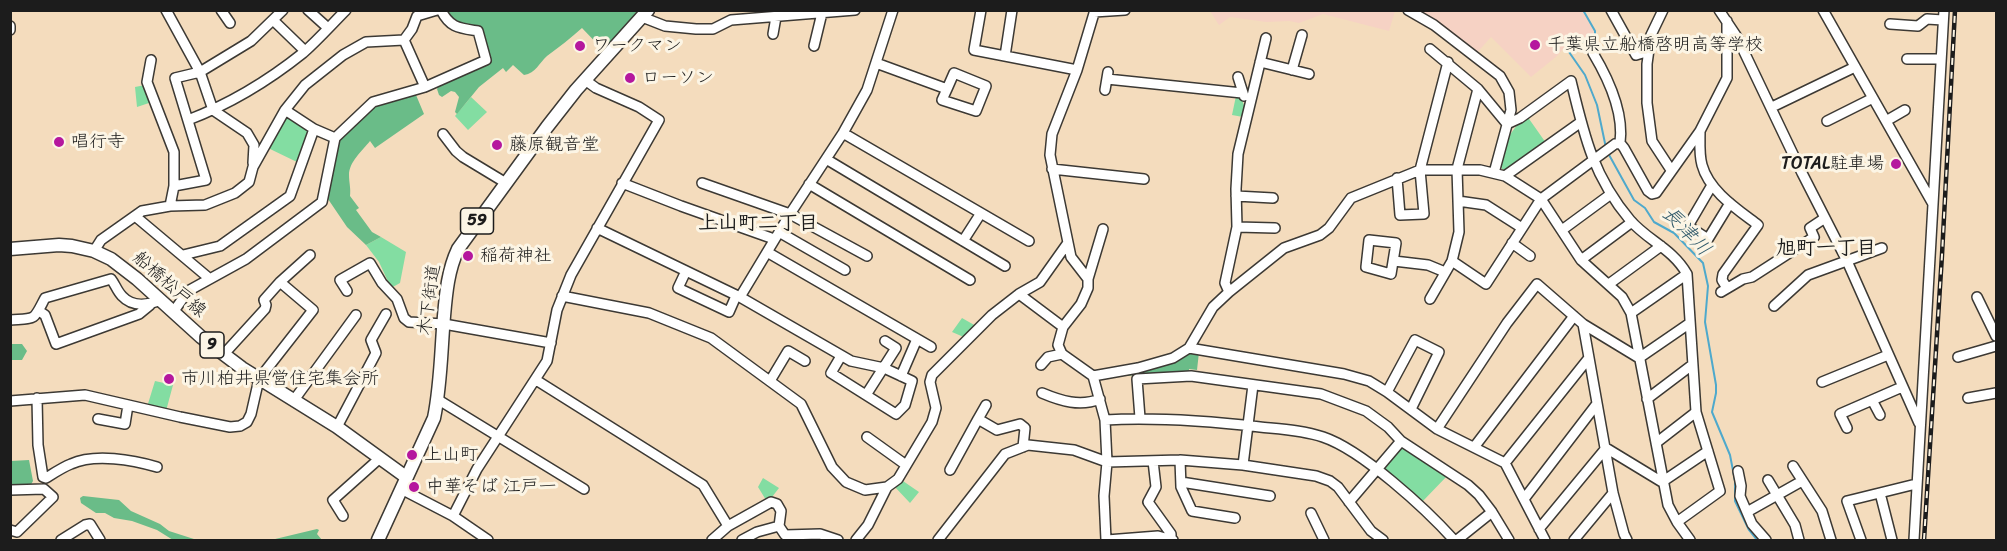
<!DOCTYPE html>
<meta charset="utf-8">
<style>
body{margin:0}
#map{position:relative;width:2007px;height:551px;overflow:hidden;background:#f4dcbd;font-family:Sriracha,sans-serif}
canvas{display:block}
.frame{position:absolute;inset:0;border:12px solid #1c1c1c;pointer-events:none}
</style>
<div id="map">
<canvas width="2007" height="551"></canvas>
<div class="frame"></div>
</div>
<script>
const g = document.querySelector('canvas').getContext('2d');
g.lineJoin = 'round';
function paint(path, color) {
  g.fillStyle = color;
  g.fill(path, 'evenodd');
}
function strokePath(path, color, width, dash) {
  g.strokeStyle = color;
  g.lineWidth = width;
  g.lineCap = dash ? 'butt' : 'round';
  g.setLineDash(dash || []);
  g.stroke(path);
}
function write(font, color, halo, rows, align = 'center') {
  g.font = font + ' Sriracha,"Klee One",sans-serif';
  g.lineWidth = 6;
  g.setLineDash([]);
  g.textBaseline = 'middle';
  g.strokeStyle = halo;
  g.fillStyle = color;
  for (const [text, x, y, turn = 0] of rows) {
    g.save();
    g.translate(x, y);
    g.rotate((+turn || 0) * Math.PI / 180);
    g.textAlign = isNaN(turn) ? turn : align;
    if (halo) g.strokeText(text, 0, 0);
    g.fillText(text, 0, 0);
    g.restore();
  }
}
paint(new Path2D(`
 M1210,11h185l-6,20 -66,-17 -24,9 -10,-2 -23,1 -36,-5 -11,8z
 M1416,11h166l12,21v2l-15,9 -5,-2 -6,7 -5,1 -6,7 -26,21 -40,-40 -16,18z`), '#f6d2c4');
paint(new Path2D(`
 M145,85l7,17 -15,5 -2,-20z
 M1236,96l5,1 4,11 -2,9 -11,-2z
 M471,97l16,15 -19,18 -13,-14z
 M1527,116l19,27 -41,27 -3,-1c-7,-16 12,-44 25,-53z
 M287,117l21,12 1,2 -10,32 -31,-15 16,-30z
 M381,237l25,15 -6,31 -9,5 -12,-26 -13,-17z
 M962,318l14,8 -10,12 -14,-6z
 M155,381l18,4 -7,26 -19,-4z
 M1403,446l45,29 -26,27 -39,-32v-4z
 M763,478l16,10 -7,9 -6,3 -8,-13z
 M900,479l19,13 -9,11 -16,-17z`), '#83dda2');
paint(new Path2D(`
 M441,11h200l-37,40 -22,-23c-11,10 -23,19 -35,28 -8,7 -11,17 -23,19l-11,-10 -7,7 -3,-4 -24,19 -22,27 -2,-2 4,-15 -4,-5 -4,-1 -9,6 -3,-2 -2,-6 2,-4 52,-23 -10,-36 -24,-3z
 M416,95l8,19 -49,34 -5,-7c-8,10 -21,21 -21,34 0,8 2,13 1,21l9,12 -3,2 16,22 9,5 -15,8 -19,-18 -19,-28 9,-59 36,-38z
 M10,344h12l5,7 -5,9h-11z
 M1192,351l7,1 -2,18 -8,-1v3l-81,5z
 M29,460l4,21 -4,7 -18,-1v-26z
 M83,496l36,4 12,11 29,13 9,7 28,9h-24l-16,-10 -25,-9 -18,-3 -9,-5h-9l-15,-10 -1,-5z
 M317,529l2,1 -2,4 5,6 -10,-1 -41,1z`), '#6abc88');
strokePath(new Path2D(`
 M1583,10l12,21v4l-16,9 -5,-2 -5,6v4l16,23 12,30 9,43
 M1608,153l26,47 11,8 9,14 20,11 29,30 5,23 -3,36 11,63v8l-4,19 18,43 5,26v20l14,29 8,10`), '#4ea9cc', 2);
const minor = new Path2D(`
 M166,10l34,62 13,38 34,23 7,12 -1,18
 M221,10l9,13
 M308,10l20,18
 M981,10l-7,40 103,20
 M1095,10l-18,60 -25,64 -2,21 21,102 17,22v9l-7,16 -18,23 -5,18 4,9 31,22 12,44 2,42 -3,34 2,44
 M1408,10l26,15 66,51 9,16 2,18 -17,63
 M1611,10l25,45 13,-4
 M1663,10l-12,25 -4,29v39l5,38 19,29
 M1719,10l18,27 65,136 45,88 72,162
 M1823,10l110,194
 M1094,12l31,-2
 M642,17l23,9 31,3h17l18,-9 124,-10
 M274,21l31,30
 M1890,24l28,2 9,-7 16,1
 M10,26v4
 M773,34l3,-17
 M404,40l8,-11 5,-13 20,-6
 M814,46l8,-33
 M1430,49l48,40 29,35 13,-6 51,-37c13,54 22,95 59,139 18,21 42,28 57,54l9,138 24,79 -43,31
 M1593,53c15,25 31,60 27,90
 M1005,56l7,-46
 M1907,59h34
 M151,60l-4,22 27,70v34l-4,20
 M1260,62l49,12
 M876,63l71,26 7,-16 32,13 -10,25 -34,-11 5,-11
 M1292,70l10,-35
 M1238,77l6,19
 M1107,79l135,14
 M1105,90l3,-18
 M1772,107l83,-40
 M285,110l29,19 21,9
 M188,120c42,-16 80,-39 115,-67 15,-13 29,-29 43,-43
 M1827,121l46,-23
 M1886,121l19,-11
 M1700,131c0,11 -1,24 2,34 7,26 35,44 56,60l-35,49 -1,6 5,8
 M843,133l186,108
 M443,134l13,17 7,6 43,26
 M826,159l179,107
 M1052,169l92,10
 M1505,176l76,-54
 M1397,178l3,37 24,-1 -4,-44 28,-108
 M622,183l59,23 93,33
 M702,183l88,31 77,42
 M809,184l161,96
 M1712,185l-24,41 20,13 22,-36
 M174,186l32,-6 -31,-102 25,-6 51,-31 32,-31
 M1236,196l37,2
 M1458,201l28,4 36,23
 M135,216l75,63
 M1237,227l38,1
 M597,228l143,69 111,64 33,7 28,13 -7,24 -9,9 -65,-41 10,-17
 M1562,230l49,-36
 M779,232l66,38
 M1369,240l27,3 -5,31 -25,-7z
 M963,241l18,-28
 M1512,243l18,13
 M94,251l7,-11 41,-29 28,-5 35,-1 30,-12 14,-11 4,-15 32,-57 20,-25 38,-30 23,-13 38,-2 21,47
 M767,252l164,95
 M183,255l37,-9 70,-50 24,-67
 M1581,260l51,-38
 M1394,261l34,4 17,7
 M1452,261l34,23 55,-85 74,-55 5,-1 4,5 24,43 4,3 4,-1 44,-62 27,-53v-57
 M686,271l-8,17 51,24 7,-16
 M1088,279l15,-50
 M1609,284l52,-38
 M347,291l-7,-11 30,-17 12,20 15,16 7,19 5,4 35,2 107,19
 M1229,292l55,-44 36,-13 9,-7 22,-30 69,-28h60l25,6 36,23 40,61 41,37 9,16 37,192 9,17 13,18
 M1721,292l22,-13 9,-2 62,-40 -4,-9 15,-10
 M1019,294l44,33
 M562,296l87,17 62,25 90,66 31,63 14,15 19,8 22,-3 11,-8 34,-57 4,-14 -6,-26 2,-7 60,-60 27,-21 21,-12 27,-38
 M740,297l50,-83 53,-81 24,-43 26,-80
 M1977,297l19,39
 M1430,299l22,-38 7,-29 -2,-63 21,-80
 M1774,306l34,-31 74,-27
 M39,311l6,4 11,29 83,-30 11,-9
 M174,311l14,-20 58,-32 76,-57 13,-64 38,-36 52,-15 61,-27 -8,-29c-19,-3 -28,-3 -37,-21
 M1631,313l56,-39
 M10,320c27,-2 23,1 35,-22l66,-19c4,5 6,12 11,17 11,12 26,9 39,4
 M1583,324l56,34 51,-35
 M1189,348l155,26 25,7 18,11 50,37 68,34 40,77
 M224,354l41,-45 1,-4 -2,-5 16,-18 30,-27
 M1958,357l38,-11
 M1041,365l7,-8 14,-3
 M901,376l16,-37
 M1093,376l45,-8 35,-10 16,-10 24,-41 16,-15 -4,-9 12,-56 -1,-38 2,-35 28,-116
 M536,380l167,105 25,41
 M770,381l18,-30 17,10
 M1822,382l66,-27
 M1387,392l28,-52 24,12 -28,57
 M1042,393c19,8 38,14 58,6
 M866,395l30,-47 -11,-7
 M37,398l1,47 5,32 3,1c8,-5 17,-11 25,-14 24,-11 62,-4 86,3
 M1968,398l28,-5
 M437,399l147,90
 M1647,399l45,-34
 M294,400l62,-85
 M1872,400l8,15
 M10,401l75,-6 95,22 50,10 10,-1 7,-4 4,-8 8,-35 54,-69 -33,-28
 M1140,418l-3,-39 54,-3 130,18 45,17 22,16 13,14 67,44 11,10 13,17 17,28
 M98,419l27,5 3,-19
 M978,419l8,-14
 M1105,420c53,-3 103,1 155,7 20,2 43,3 63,10 39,13 103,72 131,103
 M337,427l39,-74 -5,-13 15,-26
 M1847,428l-7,-14 62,-27
 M1437,429l70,-106 30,-39 46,40 30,169 11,41 3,6
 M867,437l39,28
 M1656,443l40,-31
 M1475,446l99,-130
 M1180,460l1,27 11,24 43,7
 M1153,461l3,26 -8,15 23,32v6
 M1505,463l83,-104
 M1243,465l10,-80
 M1793,466l29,45 9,29
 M950,470l28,-51 19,11 23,-6 5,4 -2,19
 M1738,471l3,15 -1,10 12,28 14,16
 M1768,480l27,45 4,15
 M1181,482l89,14
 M401,489l52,27 35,24
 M10,490l34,-1 9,8 -36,35 -7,-2
 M1880,493l12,47
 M1524,499l72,-94
 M1349,502l52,-61
 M1747,512l55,-31
 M1311,513l13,27
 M343,516l-10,-16 47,-42
 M453,516l24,-47 70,-108 10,-51 14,-35 88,-155 -20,-13 -43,-19 -11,-8
 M779,526l6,9 35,-1 18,6
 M1539,529l67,-81 56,34 46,-31
 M61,540l24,-15 5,-1 10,16
 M712,540l16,-14 43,-24 6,2 4,7 -2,15 -22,6 -15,8
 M856,540l12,-15 19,-38
 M938,540l67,-86 23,-9 46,5 33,12 73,-2 63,5 73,11 14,5 8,6 33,44 12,9
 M1107,540l51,-4 15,4
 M1457,540l35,-28
 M1574,540l39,-47
 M1861,540l-14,-39 69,-17
 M1914,540l30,-530`);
const major = new Path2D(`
 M10,249l49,-4 13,1 22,5 17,8 26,20 64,58 41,31 95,59 69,50
 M378,540l56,-122c7,-34 7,-68 10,-102 2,-23 4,-46 14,-67l89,-122 29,-37 72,-80`);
strokePath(minor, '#3c3934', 12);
strokePath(major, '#3c3934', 15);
strokePath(minor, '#fff', 9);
strokePath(major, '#fff', 12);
const rail = new Path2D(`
 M1924,540l18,-285 13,-245`);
strokePath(rail, '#1c1c1c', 4.5);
strokePath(rail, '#fcf5e5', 2, [7]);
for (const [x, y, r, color] of [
 [1535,45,6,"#b5179e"],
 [580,46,6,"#b5179e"],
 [630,78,6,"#b5179e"],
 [59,142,6,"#b5179e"],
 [497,145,6,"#b5179e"],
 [1896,164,6,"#b5179e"],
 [468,256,6,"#b5179e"],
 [169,379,6,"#b5179e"],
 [412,455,6,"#b5179e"],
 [414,487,6,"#b5179e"]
]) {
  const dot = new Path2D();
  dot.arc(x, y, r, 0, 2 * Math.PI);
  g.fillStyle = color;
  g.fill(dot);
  strokePath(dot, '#fcf5e5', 2);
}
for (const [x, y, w] of [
 [477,221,33],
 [212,345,24]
]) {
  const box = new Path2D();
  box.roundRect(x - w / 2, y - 13, w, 26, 4.5);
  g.fillStyle = '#fcf5e5';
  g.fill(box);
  strokePath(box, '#1c1c1c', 1.5);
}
write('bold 16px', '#1c1c1c', null, [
 ["59",477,221],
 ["9",212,345]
]);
write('18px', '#1c1c1c', '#fcf5e5', [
 ["千葉県立船橋啓明高等学校",1547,45],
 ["ワークマン",592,46],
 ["ローソン",642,78],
 ["唱行寺",71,142],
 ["藤原観音堂",509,145],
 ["TOTAL駐車場",1884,164,"right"],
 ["稲荷神社",480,256],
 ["市川柏井県営住宅集会所",181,379],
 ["上山町",424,455],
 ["中華そば 江戸一",426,487]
], 'left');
write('18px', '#1c1c1c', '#fcf5e5', [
 ["船橋松戸線",169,285,41],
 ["木下街道",430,300,-82]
]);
write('bold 20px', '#1c1c1c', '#fcf5e5', [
 ["上山町二丁目",758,224],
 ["旭町一丁目",1826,249]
]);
write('italic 20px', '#325b6b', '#fcf5e5', [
 ["長津川",1686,232,46]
]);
</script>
